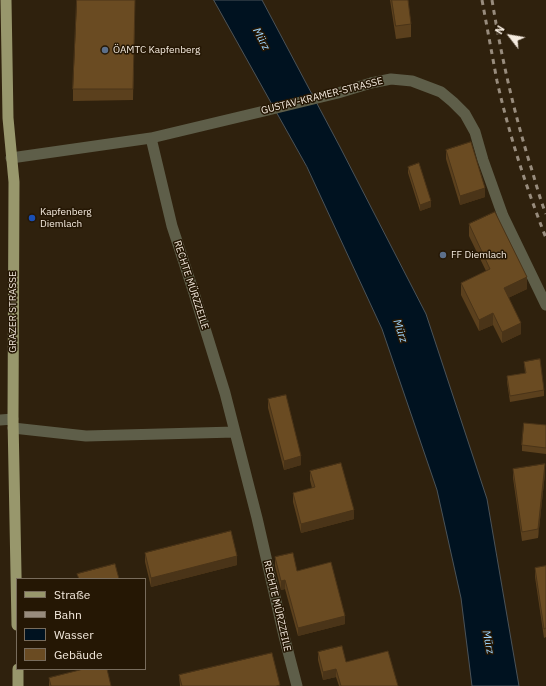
<!DOCTYPE html>
<meta charset="utf-8">
<style>
body{margin:0}
#map{position:relative;width:546px;height:686px;overflow:hidden;background:#2f210d;font-family:"IBM Plex Sans",sans-serif}
canvas{display:block}
.legend{position:absolute;left:16px;top:578px;width:130px;height:92px;box-sizing:border-box;background:#251704;border:1px solid #786c5c;margin:0;padding:5px 7px;list-style:none;font-size:12px;color:#f5ebdf}
.legend li{display:flex;align-items:center;gap:8px;height:20px}
.legend b{width:20px;border:1px solid #786c5c}
.north{position:absolute;left:490px;top:16px;width:40px;height:40px;-webkit-text-stroke:3px #251704;paint-order:stroke;rotate:301deg;font-size:11px;font-weight:700;line-height:16px;text-align:center;color:#f5ebdf}
.north::after{content:'';display:block;margin:auto;width:14px;height:18px;background:#f5ebdf;clip-path:polygon(50% 0,100% 100%,50% 72%,0 100%)}
</style>
<div id="map">
<canvas width="546" height="686"></canvas>
<ul class="legend">
<li><b style="height:5px;background:#98976c"></b>Straße</li>
<li><b style="height:5px;background:#988c7d"></b>Bahn</li>
<li><b style="height:11px;background:#001220"></b>Wasser</li>
<li><b style="height:11px;background:#6a4b22"></b>Gebäude</li>
</ul>
<div class="north">N</div>
</div>
<script>
const g = document.querySelector('canvas').getContext('2d');
g.lineJoin = 'round';
function paint(path, color) {
  g.fillStyle = color;
  g.fill(path, 'evenodd');
}
function strokePath(path, color, width, dash) {
  g.strokeStyle = color;
  g.lineWidth = width;
  g.lineCap = dash ? 'butt' : 'round';
  g.setLineDash(dash || []);
  g.stroke(path);
}
function write(font, color, halo, rows, align = 'center') {
  g.font = font + ' "IBM Plex Sans",sans-serif';
  g.lineWidth = 3;
  g.setLineDash([]);
  g.textBaseline = 'middle';
  g.strokeStyle = halo;
  g.fillStyle = color;
  for (const [text, x, y, turn = 0] of rows) {
    g.save();
    g.translate(x, y);
    g.rotate((+turn || 0) * Math.PI / 180);
    g.textAlign = isNaN(turn) ? turn : align;
    if (halo) g.strokeText(text, 0, 0);
    g.fillText(text, 0, 0);
    g.restore();
  }
}
const water = new Path2D(`
 M214,0h48l78,147 86,167 61,185 32,187h-47l-11,-88 -24,-108 -55,-161 -75,-162z`);
paint(water, '#001220');
strokePath(water, '#4a5359', 1);
strokePath(new Path2D(`
 M151,138l21,88 22,67 31,100 32,125 27,118 13,50
 M11,158l140,-20 109,-26 78,-19 33,-10 20,-4 21,2 29,11 12,10 12,12 10,18 8,28 20,56 43,89
 M0,420l13,-1
 M13,428l73,8 149,-4`), '#5e5e49', 11);
strokePath(new Path2D(`
 M6,0l2,118 6,64 -1,237 4,206
 M18,669v17`), '#98976c', 11);
strokePath(new Path2D(`
 M482,0c5,27 10,54 15,81 12,53 29,106 49,157
 M492,0c9,55 21,108 37,161 6,18 10,36 17,53`), '#988c7d', 3, [5, 5]);
paint(new Path2D(`
 M135,0l-2,100 -60,1v-12z
 M390,0h18l3,24v13l-15,2z
 M446,150l39,47 -25,8 -14,-46z
 M408,167l23,40 -11,4 -12,-38z
 M469,224l58,65 -19,9 13,36 -19,9 -9,-18 -14,6 -18,-36v-12l25,-12 -17,-35z
 M524,362l20,28v6l-34,6 -3,-20v-6l18,-3z
 M268,399l33,66 -17,5 -16,-62z
 M546,425v29l-24,-3v-6z
 M513,469l32,4 -7,65 -16,3 -9,-63z
 M310,471l44,48 -53,14 -8,-31v-9l19,-5 -2,-8z
 M145,553l92,12 -86,22 -6,-25z
 M275,557l22,14 48,53 -47,12 -13,-47 -4,1 -6,-24z
 M546,566v71l-2,1 -9,-61v-9z
 M318,652l28,10 52,24h-59l-3,-9 -13,3 -5,-20z
 M179,675l101,11h-100z
 M49,678l62,8h-62z`), '#5b401d');
paint(new Path2D(`
 M485,188v9l-25,8v-9z
 M431,201v6l-11,4v-6z
 M527,277v12l-23,11v-12z
 M493,313v12l-14,6v-11z
 M521,323v11l-19,9v-11z
 M301,456v9l-17,5v-9z
 M545,464v9l-7,65v-9z
 M354,510v9l-53,14v-9z
 M237,556v9l-86,22v-9z
 M285,580v9l-4,1v-9z
 M345,616v8l-47,12v-8z
 M336,669v8l-13,3v-8z`), '#4a3418');
const building = new Path2D(`
 M77,0h58l-2,89h-60z
 M392,0h16l3,24 -15,2z
 M471,142l14,46 -25,8 -14,-46z
 M419,163l12,38 -11,4 -12,-38z
 M495,212l32,65 -23,11 17,35 -19,9 -9,-19 -14,7 -18,-37 29,-14 -21,-45z
 M540,359l4,31 -34,6 -3,-20 19,-3 -2,-11z
 M286,395l15,61 -17,5 -16,-62z
 M524,423l22,2v23l-24,-3z
 M341,463l13,47 -53,14 -8,-31 22,-6 -5,-16z
 M545,464l-7,65 -16,3 -9,-63z
 M231,531l6,25 -86,22 -6,-25z
 M293,553l4,18 34,-9 14,54 -47,12 -13,-48 -4,1 -6,-24z
 M115,564l4,15h-40l-2,-5z
 M546,566v62l-2,1 -9,-61z
 M342,646l4,16 42,-11 10,35h-57l-5,-17 -13,3 -5,-20z
 M272,653l8,32 -4,1h-94l-3,-11z
 M84,669h23l4,17h-60l-2,-8z`);
paint(building, '#6a4b22');
strokePath(building, '#4a3418', 1);
for (const [x, y, r, color] of [
 [105,50,4,"#5c6f8a"],
 [32,218,4,"#1a4fb4"],
 [443,255,4,"#5c6f8a"]
]) {
  const dot = new Path2D();
  dot.arc(x, y, r, 0, 2 * Math.PI);
  g.fillStyle = color;
  g.fill(dot);
  strokePath(dot, '#251704', 1.5);
}
write('10px', '#f5ebdf', '#251704', [
 ["ÖAMTC Kapfenberg",113,50],
 ["Kapfenberg",40,212],
 ["Diemlach",40,224],
 ["FF Diemlach",451,255]
], 'left');
write('10px', '#f5ebdf', '#251704', [
 ["GUSTAV-KRAMER-STRASSE",322,96,-14],
 ["RECHTE MÜRZZEILE",191,285,72],
 ["GRAZER STRASSE",13,312,-90],
 ["RECHTE MÜRZZEILE",277,606,77]
]);
write('italic 11px', '#9ed5fe', '#251704', [
 ["Mürz",261,39,62],
 ["Mürz",400,331,71],
 ["Mürz",488,642,79]
]);
</script>
